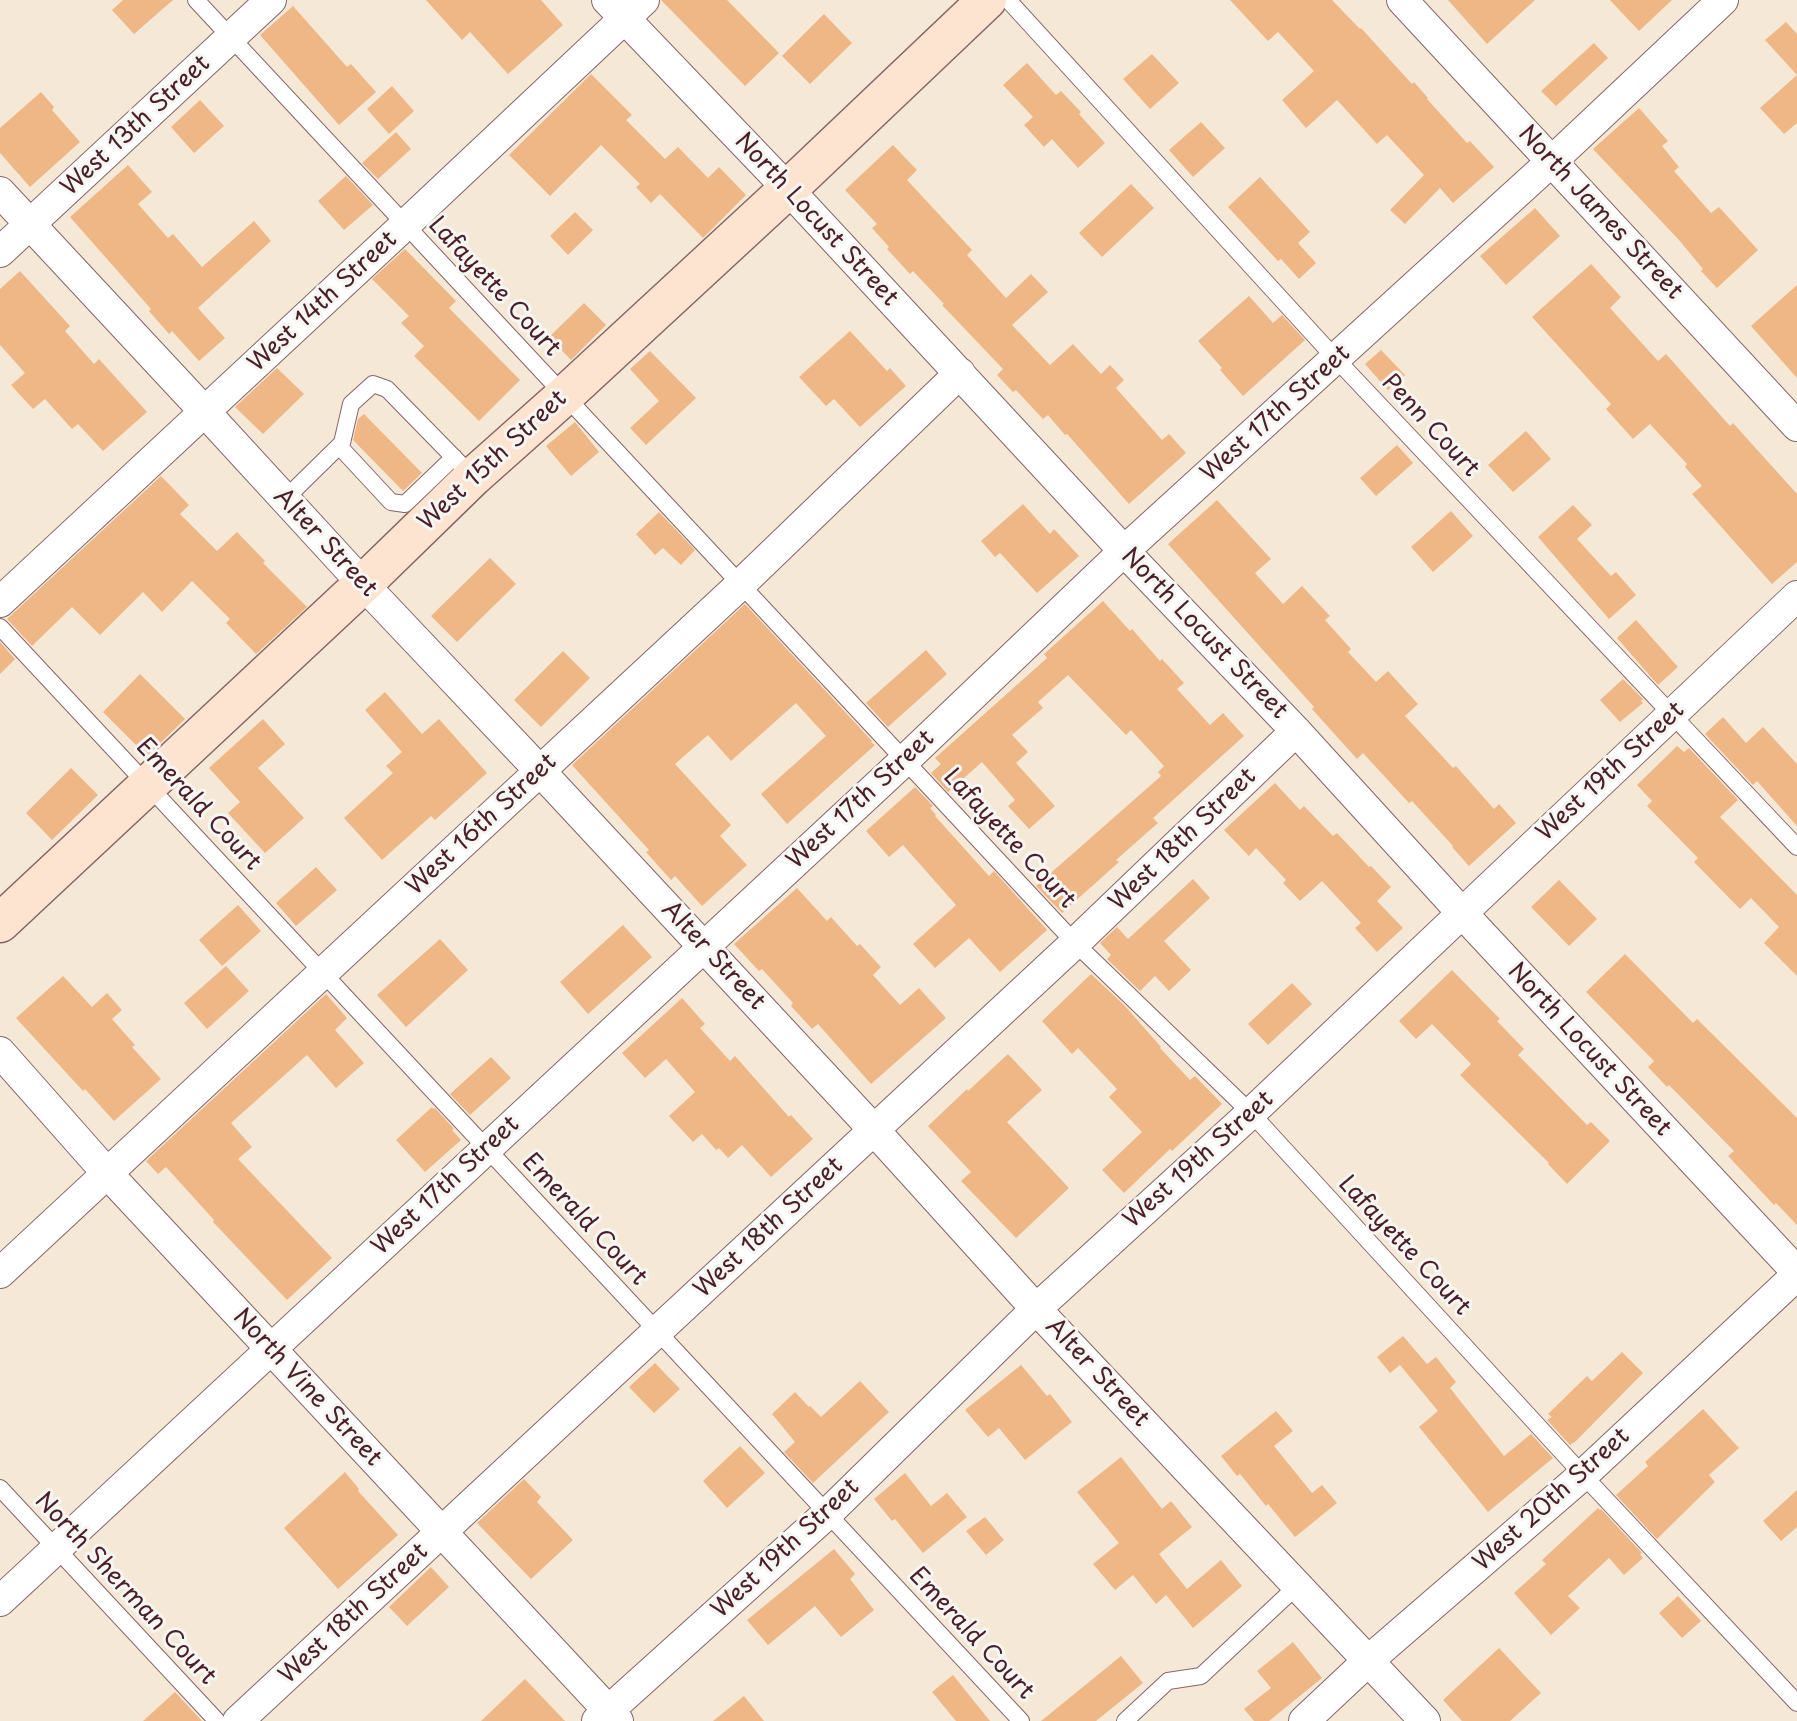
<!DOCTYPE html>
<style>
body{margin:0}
canvas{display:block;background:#f5e8d7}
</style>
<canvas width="1797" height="1721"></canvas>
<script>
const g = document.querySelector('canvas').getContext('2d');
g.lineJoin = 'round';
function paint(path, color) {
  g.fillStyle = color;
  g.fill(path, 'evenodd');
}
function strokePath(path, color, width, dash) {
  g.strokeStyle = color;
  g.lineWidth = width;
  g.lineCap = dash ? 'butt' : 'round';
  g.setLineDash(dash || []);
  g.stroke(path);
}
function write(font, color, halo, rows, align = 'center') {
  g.font = font + ' "Playpen Sans",sans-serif';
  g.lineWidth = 6;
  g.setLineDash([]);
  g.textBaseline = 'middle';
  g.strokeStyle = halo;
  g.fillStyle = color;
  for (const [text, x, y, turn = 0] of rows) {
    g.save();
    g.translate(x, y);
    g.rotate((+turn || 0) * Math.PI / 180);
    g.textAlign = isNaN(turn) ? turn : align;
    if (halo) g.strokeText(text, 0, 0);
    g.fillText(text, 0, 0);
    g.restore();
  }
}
paint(new Path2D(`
 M123,0h50l-39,34 -22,-24z
 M426,0h115l22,25 -55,49 -38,-42 -8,8z
 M661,0h66l52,53 -34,33z
 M1230,0h102l28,29 1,-1 51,56 2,-2 14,16 -1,1 40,44 3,-2 24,26 -41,36 -13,-15 -35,36 -15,-14 34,-35 -37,-40 -10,9 -40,-44 -31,28 -24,-28 32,-29 -36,-39 -10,9z
 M1448,0h87l-48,44z
 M1610,0h62l-33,31z
 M293,6l54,61 4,-3 25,28 -37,33 -79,-90z
 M824,14l28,29 -42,41 -28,-28z
 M1786,22l11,12v89l-13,11 -24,-26 37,-33 -32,-35z
 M1594,43l14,15 -52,48 -15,-15z
 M1152,54l27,29 -29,26 -27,-30z
 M1027,63l29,32 5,-4 20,21 -2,2 26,29 -27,25 -26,-29 -8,8 -20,-22 9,-8 -30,-32z
 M591,74l41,41 -6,5 39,39 13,-12 30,31 11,-11 27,28 -43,43 -43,-44 -9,9 -15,-16 4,-3 -39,-39 -51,51 -41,-41z
 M392,86l22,25 -25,23 -22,-25z
 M41,92l13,15 -2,3 28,32 -50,45 -30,-34v-25z
 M200,100l24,26 -30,27 -23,-26z
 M1639,108l29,33 -6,5 17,21 -5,4 37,42 8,-6 39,43 -41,38 -16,-17 2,-2 -24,-29 -86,-91z
 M1201,122l24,26 -32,29 -24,-27z
 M396,132l15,17 -33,30 -16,-16z
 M893,145l24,25 -10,10 65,70 -5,5 39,43 25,-24 17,18 -36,33 38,40 23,-21 28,30 9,-9 14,15 -8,8 46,52 7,-6 17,19 -57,51 -62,-70 -2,1 -17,-20 -5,4 -27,-29 -3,2 -16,-17 6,-6 -61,-64 2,-1 -31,-33 -3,3 -23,-25 2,-2 -17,-19 5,-4 -32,-34z
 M128,165l24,27 -14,12 30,34 5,-4 29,33 52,-46 17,20 -73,67 27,30 -26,23 -27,-30 -3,3 -20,-23 2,-2 -81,-92z
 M346,176l27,29 -29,25 -26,-29z
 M1260,177l50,55 -12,11 18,20 -17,16 -18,-20 -3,2 -50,-54z
 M1131,184l23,24 -52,49 -23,-24z
 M1535,208l25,28 -54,49 -26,-29z
 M575,212l18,18 -25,25 -18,-19z
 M405,249l51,52 -7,7 71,72 -41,41 -65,-65 10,-10 -23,-23 8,-7 -37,-37z
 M1591,264l30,33 -11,11 48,53 8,-7 64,72 3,-3 64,71v68l-25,22 -80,-90 10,-8 -17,-19 2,-3 -37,-40 -17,15 -27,-30 5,-5 -79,-87z
 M20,271l50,55 -5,5 29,33 5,-5 48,53 -44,39 -25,-27 -6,5 -27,-30 -12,10 -22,-24 14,-12 -25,-28v-56z
 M1797,285v93l-46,-52z
 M1249,296l24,27 9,-8 23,25 -62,56 -23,-26 2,-2 -24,-27z
 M584,303l22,22 -35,35 -22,-23z
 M850,331l37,40 3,-3 16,18 -46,41 -26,-28 -8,7 -27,-29z
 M1381,350l24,25 -17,15 -23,-26z
 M650,351l46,47 -50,47 -16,-17 29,-27 -29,-32z
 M277,368l27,26 -41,40 -28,-27z
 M364,414l58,59 -19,18 -50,-51 5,-21z
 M575,422l24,30 -28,24 -25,-30z
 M1526,431l25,28 -38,33 -25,-27z
 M1397,445l16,18 -37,33 -16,-18z
 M161,476l28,29 -9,9 37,37 20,-19 28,29 -2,2 44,44 -51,47 -30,-31 4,-4 -38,-38 -30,31 -19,-20 -43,43 -28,-28 -40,39 -25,-27z
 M1217,500l54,59 -16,14 28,31 19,-18 28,30 -5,4 26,29 -3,3 28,30 12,-11 30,33 -13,12 48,52 3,-2 38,43 5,-5 17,19 -47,43 -17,-19 1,-1 -41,-45 -3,2 -46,-50 -6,6 -45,-50 2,-2 -146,-163z
 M1023,504l27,30 4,-5 25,27 -42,37 -37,-40 -5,4 -14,-16z
 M1573,505l19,20 -15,14 34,37 5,-4 20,23 -27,24 -71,-82z
 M1451,511l22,25 -40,36 -22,-25z
 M659,512l36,38 -14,15 -18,-17 -8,7 -19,-21z
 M490,558l26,26 -59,58 -26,-26z
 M1103,601l27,30 2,-2 28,32 2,-2 22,24 -7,6 33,36 13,-12 21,23 -91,82 5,5 -42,37 3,2 -57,51 -26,-27 125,-110 -3,-4 6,-6 -33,-36 -5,5 -58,-60 -30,27 5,6 -31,27 16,17 -12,11 39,43 -26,23 -21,-23 7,-6 -33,-38 -34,30 -17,-19 10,-9 -6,-6 112,-100 -3,-4z
 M745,604l127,137 -1,1 4,3 -88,79 -26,-30 65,-58 -30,-33 -65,58 -23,-26 -33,29 56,61 -11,11 27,29 -45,41 -27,-30 -4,4 -25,-28 3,-2 -77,-85z
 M1636,620l42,47 -20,18 -41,-47z
 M0,642l15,17 -15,15z
 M926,650l21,24 -59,53 -22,-24z
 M563,651l27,27 -49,49 -27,-27z
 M140,674l45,45 -38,37 -44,-44z
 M1623,679l20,20 -2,2 2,2 -23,19 -20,-22z
 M385,692l37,42 17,-15 48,54 -52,47 -4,-4 -49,44 -38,-42 49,-45 -7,-7 16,-14 -37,-42z
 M1723,717l23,26 17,-16 34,37v62l-40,-45 -4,4 -48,-51z
 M263,719l22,25 -27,24 46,50 -39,35 -37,-40 12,-11 -31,-34z
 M1677,746l7,6 5,-4 49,52 -18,17 77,78v81l-33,-33 15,-16 -28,-29 -11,11 -46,-47 4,-4 -51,-52 5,-5 -15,-16z
 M71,768l27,27 -46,45 -26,-27z
 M1275,783l25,27 4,-4 29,30 4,-3 32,34 2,-1 20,21 -14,14 26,27 -26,24 -22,-24 6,-5 -39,-42 -22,20 -17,-18 3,-3 -30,-32 -7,8 -25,-26z
 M915,787l18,19 -3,2 6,7 -1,1 54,60 5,-5 53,59 -47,42 -31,-34 -34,30 -22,-24 43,-39 -53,-60 -14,12 -23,-26z
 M316,867l21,23 -41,36 -20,-23z
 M1193,879l17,19 -46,43 27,29 -22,21 -14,-15 -15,15 -33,-32 4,-4 -11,-12 17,-16 11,12z
 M1559,880l38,39 -28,27 -38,-39z
 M797,888l30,33 4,-4 26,29 3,-2 21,23 -8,8 27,30 19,-17 27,30 -75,66 -53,-60 -6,5 -21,-23 2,-3 -31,-34 -3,2 -25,-27z
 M238,905l23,26 -39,35 -23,-26z
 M623,925l29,32 -64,57 -28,-32z
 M440,939l28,31 -62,57 -29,-32z
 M1625,954l68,69 4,-4 100,99v107l-21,-22 -2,2 -46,-49 6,-5 -65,-66 -2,2 -19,-20 6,-6 -68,-69z
 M226,966l23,25 -42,38 -23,-26z
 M1452,970l48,49 -3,2 27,28 -6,6 69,70 4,-3 19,19 -43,43 -19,-20 1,-1 -89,-88 11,-11 -39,-40 -16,15 -17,-18z
 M1091,974l33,31 37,42 -1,1 30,32 5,-4 27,28 -50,47 -2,-2 -46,44 -22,-23 40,-38 -33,-35 8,-8 -39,-41 -6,6 -30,-33z
 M63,976l29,31 15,-14 15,17 -10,9 23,26 -3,2 29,32 -47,42 -29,-32 -2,2 -67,-73z
 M1292,983l20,21 -44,41 -20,-21z
 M326,994l21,24 -12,12 29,33 -28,25 -29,-33 -76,68 21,24 -14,12 94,99 -45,42 -74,-78 1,-2 -48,-53 -8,7 -12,-13z
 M682,998l23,26 -5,4 30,33 5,-5 54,61 2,-2 22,24 -42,38 -29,-32 -14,13 -9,-10 -3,2 -14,-16 -9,8 -24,-26 26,-24 -29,-33 -21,19 -23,-25z
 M1008,1054l34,36 -35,32 62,66 -53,50 -55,-57 10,-9 -43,-46 39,-37 1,2z
 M491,1057l20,21 -41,37 -20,-21z
 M432,1107l1,2 2,-1 19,21 -2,1 9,10 -36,32 -29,-32z
 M1403,1336l24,28 9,-7 20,25 -6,6 54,68 27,-22 22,24 -65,54 -69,-85 19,-16 -38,-46 -10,8 -13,-16z
 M1622,1352l21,21 -67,68 -6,4 -23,-25 5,-3 -4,-3 39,-38 5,5z
 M655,1363l25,26 -26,24 -25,-26z
 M1021,1365l26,31 3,-2 22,28 -47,38 -26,-32 -11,9 -23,-27z
 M860,1381l29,31 -76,71 -29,-31 11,-10 -23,-28 23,-22 14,15 1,-1 11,11z
 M1703,1409l36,39 -30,27 6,7 -58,57 -41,-44 32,-29 -3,-4z
 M1276,1411l17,20 -19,15 38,47 10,-8 15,18 -42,34 -27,-33 -2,2 -26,-32 -3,2 -16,-20z
 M740,1446l25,27 -38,35 -24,-27z
 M1121,1457l41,52 9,-8 21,26 -33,27 28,35 34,-29 21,26 -49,42 -27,-33 -10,9 -23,-29 -18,15 -22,-26 26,-21 -42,-51z
 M345,1472l14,17 -1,2 40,44 -60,54 -54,-61z
 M905,1473l26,33 16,-13 20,24 -44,36 -28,-34 -3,2 -18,-22z
 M524,1479l17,18 -4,5 36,38 -42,39 -54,-56z
 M1797,1490v37l-16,14 -18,-20z
 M1598,1508l2,2 1,-1 41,44 -2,1 3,4 -19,17 -15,-17 -41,38 12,12 -29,27 -37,-42 32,-29 -4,-4z
 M985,1517l19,23 -18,15 -20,-24z
 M834,1549l21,25 -5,5 24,31 -33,27 -26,-31 -47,39 -21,-25z
 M431,1567l18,20 -42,39 -18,-19z
 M1678,1596l23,25 -19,17 -23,-25z
 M1293,1642l29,36 -53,43h-15l-10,-12 27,-21 -14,-17z
 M1499,1648l42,45 -31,28h-48l-19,-21z
 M1121,1656l22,27 -47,38h-55z
 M953,1675l37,46h-34l-24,-29z
 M525,1679l40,42h-84z
 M175,1692l27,29h-59z
 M744,1696l20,25h-51z`), '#efb785');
const lane = new Path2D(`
 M196,0l879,943 176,170 332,362 214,228
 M1008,0l328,359 461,488
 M339,446l52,56 14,2 49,-47
 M285,499l57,-56 9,-39 22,-20 14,5 86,88
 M0,627l1021,1094
 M0,1488l217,233
 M1125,1721l43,-40 33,-5 97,-91`);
const street = new Path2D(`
 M607,0l181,189 336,362 172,180 166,182 335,359
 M1402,0l395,426
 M0,192l205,220 158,172 177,187 334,359 162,179 389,412
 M0,252l271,-252
 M0,602l405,-377 239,-225
 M0,1052l107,121 511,548
 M0,1273l740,-688 220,-212
 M0,1601l905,-841 219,-209 428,-390 171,-161
 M238,1721l837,-778 221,-212
 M597,1721l231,-208 208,-204 215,-196 546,-517
 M1304,1721l65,-61 214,-185 214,-200`);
const secondary = new Path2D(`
 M0,923l363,-339 110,-107 91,-81 224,-207 199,-189`);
strokePath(lane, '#866567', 18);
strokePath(street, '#866567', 32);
strokePath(secondary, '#866567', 41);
strokePath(lane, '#fff', 16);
strokePath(street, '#fff', 30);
strokePath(secondary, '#fde4d1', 38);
write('24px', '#4a1f2b', '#f6f6f2', [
 ["West 13th Street",136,126,-43],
 ["North James Street",1600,213,47],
 ["North Locust Street",816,220,47],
 ["Lafayette Court",494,287,47],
 ["West 14th Street",323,302,-43],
 ["West 17th Street",1276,414,-42],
 ["Penn Court",1430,426,47],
 ["West 15th Street",493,461,-43],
 ["Alter Street",325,543,47],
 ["North Locust Street",1204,634,46],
 ["West 19th Street",1611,772,-43],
 ["West 17th Street",861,800,-43],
 ["Emerald Court",198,805,47],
 ["West 16th Street",482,825,-43],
 ["Lafayette Court",1009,839,47],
 ["West 18th Street",1183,840,-44],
 ["Alter Street",713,956,47],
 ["North Locust Street",1589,1050,47],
 ["West 19th Street",1199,1160,-42],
 ["West 17th Street",446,1186,-43],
 ["Emerald Court",584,1220,47],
 ["West 18th Street",769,1228,-43],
 ["Lafayette Court",1404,1246,47],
 ["Alter Street",1097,1373,47],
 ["North Vine Street",307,1388,47],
 ["West 20th Street",1552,1500,-42],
 ["West 19th Street",786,1549,-43],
 ["North Sherman Court",125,1589,47],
 ["West 18th Street",354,1614,-43],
 ["Emerald Court",971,1634,47]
]);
</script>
